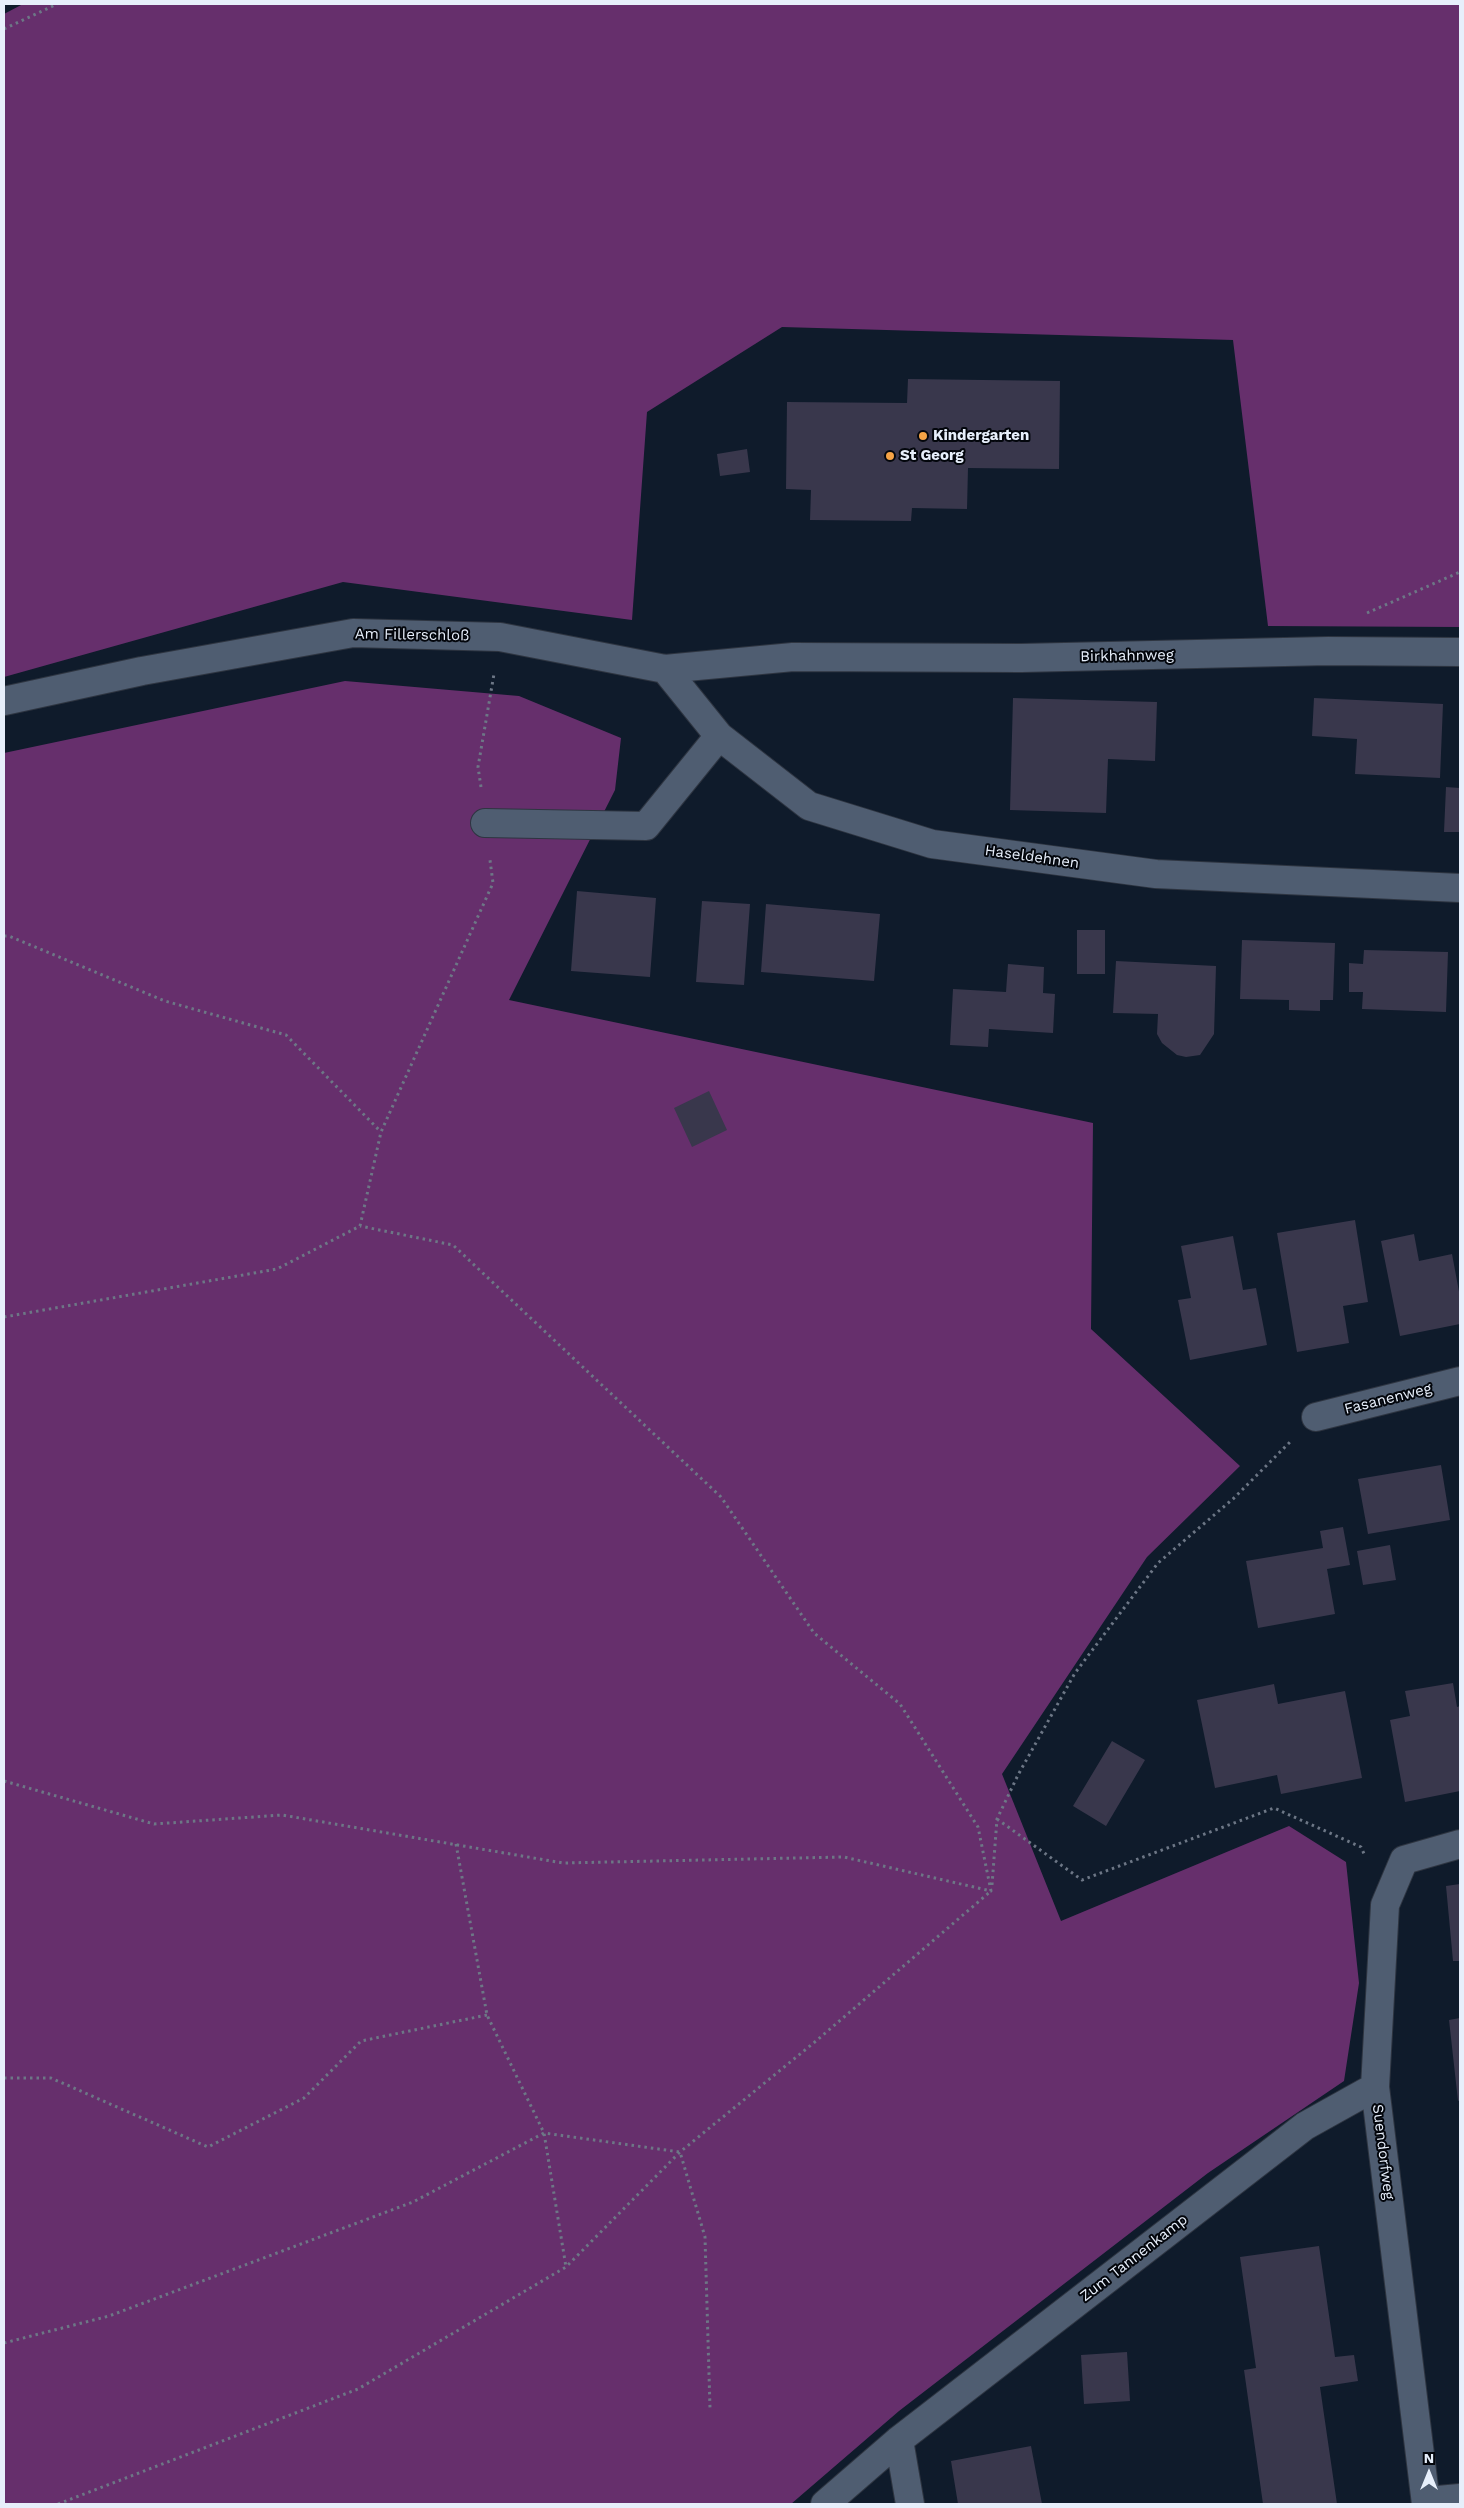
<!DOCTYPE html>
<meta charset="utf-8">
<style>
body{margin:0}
#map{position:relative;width:1464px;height:2508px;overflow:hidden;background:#0f1b2b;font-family:"Work Sans",sans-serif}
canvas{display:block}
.frame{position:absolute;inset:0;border:5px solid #e7effb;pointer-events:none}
.north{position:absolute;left:1404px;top:2448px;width:50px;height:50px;-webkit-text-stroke:4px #03060c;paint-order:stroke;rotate:0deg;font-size:14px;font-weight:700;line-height:20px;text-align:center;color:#e7effb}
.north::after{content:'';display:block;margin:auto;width:18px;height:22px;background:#e7effb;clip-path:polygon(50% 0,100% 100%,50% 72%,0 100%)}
</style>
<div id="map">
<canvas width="1464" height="2508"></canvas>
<div class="frame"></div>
<div class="north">N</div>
</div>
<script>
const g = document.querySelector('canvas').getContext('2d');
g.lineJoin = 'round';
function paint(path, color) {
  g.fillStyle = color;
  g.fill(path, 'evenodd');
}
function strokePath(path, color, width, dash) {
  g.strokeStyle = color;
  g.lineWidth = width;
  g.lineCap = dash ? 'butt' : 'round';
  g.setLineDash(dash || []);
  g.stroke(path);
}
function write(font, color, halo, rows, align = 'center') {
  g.font = font + ' "Work Sans",sans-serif';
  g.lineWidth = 4;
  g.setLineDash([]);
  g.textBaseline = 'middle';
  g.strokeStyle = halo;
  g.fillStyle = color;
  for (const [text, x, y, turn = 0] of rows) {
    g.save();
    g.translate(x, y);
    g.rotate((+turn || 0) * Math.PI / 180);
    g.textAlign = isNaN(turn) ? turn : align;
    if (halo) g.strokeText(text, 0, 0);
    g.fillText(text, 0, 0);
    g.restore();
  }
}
paint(new Path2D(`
 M23,4h1437v623l-192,-1 -35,-286 -451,-13 -135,85 -15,208 -289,-38 -339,95v-663z
 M345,681l174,15 102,42 -6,52 -106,210 584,123 -2,206 149,137 -93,91 -145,217 59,147 228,-95 57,36 13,121 -15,98 -136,92 -309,238 -108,93h-787v-1751z`), '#662f6c');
paint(new Path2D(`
 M908,379l152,2 -1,88 -91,-1 -1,41 -55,-1 -1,13 -101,-1 1,-30 -25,-1 1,-87 120,1z
 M747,449l3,23 -30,4 -3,-22z
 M1013,698l144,4 -2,59 -47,-2 -2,54 -96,-3z
 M1314,698l129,6 -3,74 -85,-4 2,-35 -45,-3z
 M1446,787l14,1v44h-16z
 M577,891l79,7 -6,79 -79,-6z
 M702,901l48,3 -6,81 -48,-3z
 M766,904l114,10 -6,67 -113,-9z
 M1077,930h28v44h-28z
 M1242,940l93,3 -2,57h-13v11l-31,-1v-10l-49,-1z
 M1364,950l84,2 -2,60 -84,-3 1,-17h-14v-29l14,1z
 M1116,961l100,5 -2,68 -14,21 -14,2 -9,-2 -15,-12 -5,-9 1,-20 -45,-1z
 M1008,964l36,3 -1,26 12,1 -2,39 -64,-4 -1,18 -38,-2 3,-56 53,3z
 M709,1091l18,39 -35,17 -18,-39z
 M1355,1220l13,82 -25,4 6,37 -52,9 -20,-119z
 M1414,1234l5,27 33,-7 8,43v27l-60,12 -19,-95z
 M1233,1236l10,54 13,-2 11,57 -77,15 -12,-60 13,-2 -10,-52z
 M1441,1465l9,55 -82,14 -10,-55z
 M1343,1527l7,38 -23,4 8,45 -77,14 -12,-67 77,-13 -3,-17z
 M1390,1545l6,35 -33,5 -6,-34z
 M1453,1683l4,24 3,-1v85l-55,11 -15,-82 20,-4 -5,-25z
 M1274,1684l4,20 67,-13 17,87 -81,16 -4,-19 -62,13 -18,-88z
 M1112,1741l33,19 -39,66 -33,-20z
 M1460,1884v77h-7l-7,-75z
 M1460,2018v82l-2,1 -9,-81z
 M1319,2246l16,111 19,-2 4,26 -38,6 17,117h-74l-19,-134 12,-2 -16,-111z
 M1127,2352l3,49 -46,3 -3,-49z
 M1031,2446l11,58h-84l-7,-43z`), '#39374c');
const minor = new Path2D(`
 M665,669l54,67 90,70 123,38 224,30 304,14
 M4,701l138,-30 211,-38 147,4 165,32 128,-12 228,1 307,-7 132,1
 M485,823l161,3 73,-90
 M1316,1417l144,-36
 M899,2440l11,64
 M1427,2501l33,-3
 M825,2504l74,-64 406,-314 70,-39
 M1426,2504l-51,-417 10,-182 19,-45 56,-16`);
strokePath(minor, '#2e3541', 30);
strokePath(new Path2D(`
 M4,29l53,-25
 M1367,613l93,-41
 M481,787l-3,-20 16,-93
 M4,936h5l156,65 121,34 95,97
 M4,1317l273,-48 83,-43 21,-94 112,-249 -3,-23
 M4,1781l150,43 128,-9 281,48 281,-6 147,34 -13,-64 -78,-123 -86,-71 -93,-136 -268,-252 -93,-19
 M997,1819l85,61 192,-72 87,39 4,9
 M456,1844l31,171 57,118 22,134
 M992,1885l5,-66 21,-44 57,-102 83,-110 76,-65 56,-56
 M4,2078h47l157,69 96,-49 57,-57 126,-26
 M4,2343l105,-27 304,-114 131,-69 136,19 25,85 5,171
 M58,2504l300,-115 208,-122 114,-115 136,-111 175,-150`), '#6d7786', 3, [2.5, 4]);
strokePath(minor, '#4f5d71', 28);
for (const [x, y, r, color] of [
 [923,436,5,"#f5a346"],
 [890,456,5,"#f5a346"]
]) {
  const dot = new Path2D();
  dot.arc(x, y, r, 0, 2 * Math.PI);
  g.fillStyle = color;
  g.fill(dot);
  strokePath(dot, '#03060c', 2);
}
write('bold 15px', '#e7effb', '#03060c', [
 ["Kindergarten",933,436],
 ["St Georg",900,456]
], 'left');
write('15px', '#e7effb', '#03060c', [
 ["Am Fillerschloß",412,635,1],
 ["Birkhahnweg",1127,656,-1],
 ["Haseldehnen",1032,857,8],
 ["Fasanenweg",1388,1399,-14],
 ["Suendorfweg",1383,2152,83],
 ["Zum Tannenkamp",1134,2258,-38]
]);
</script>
